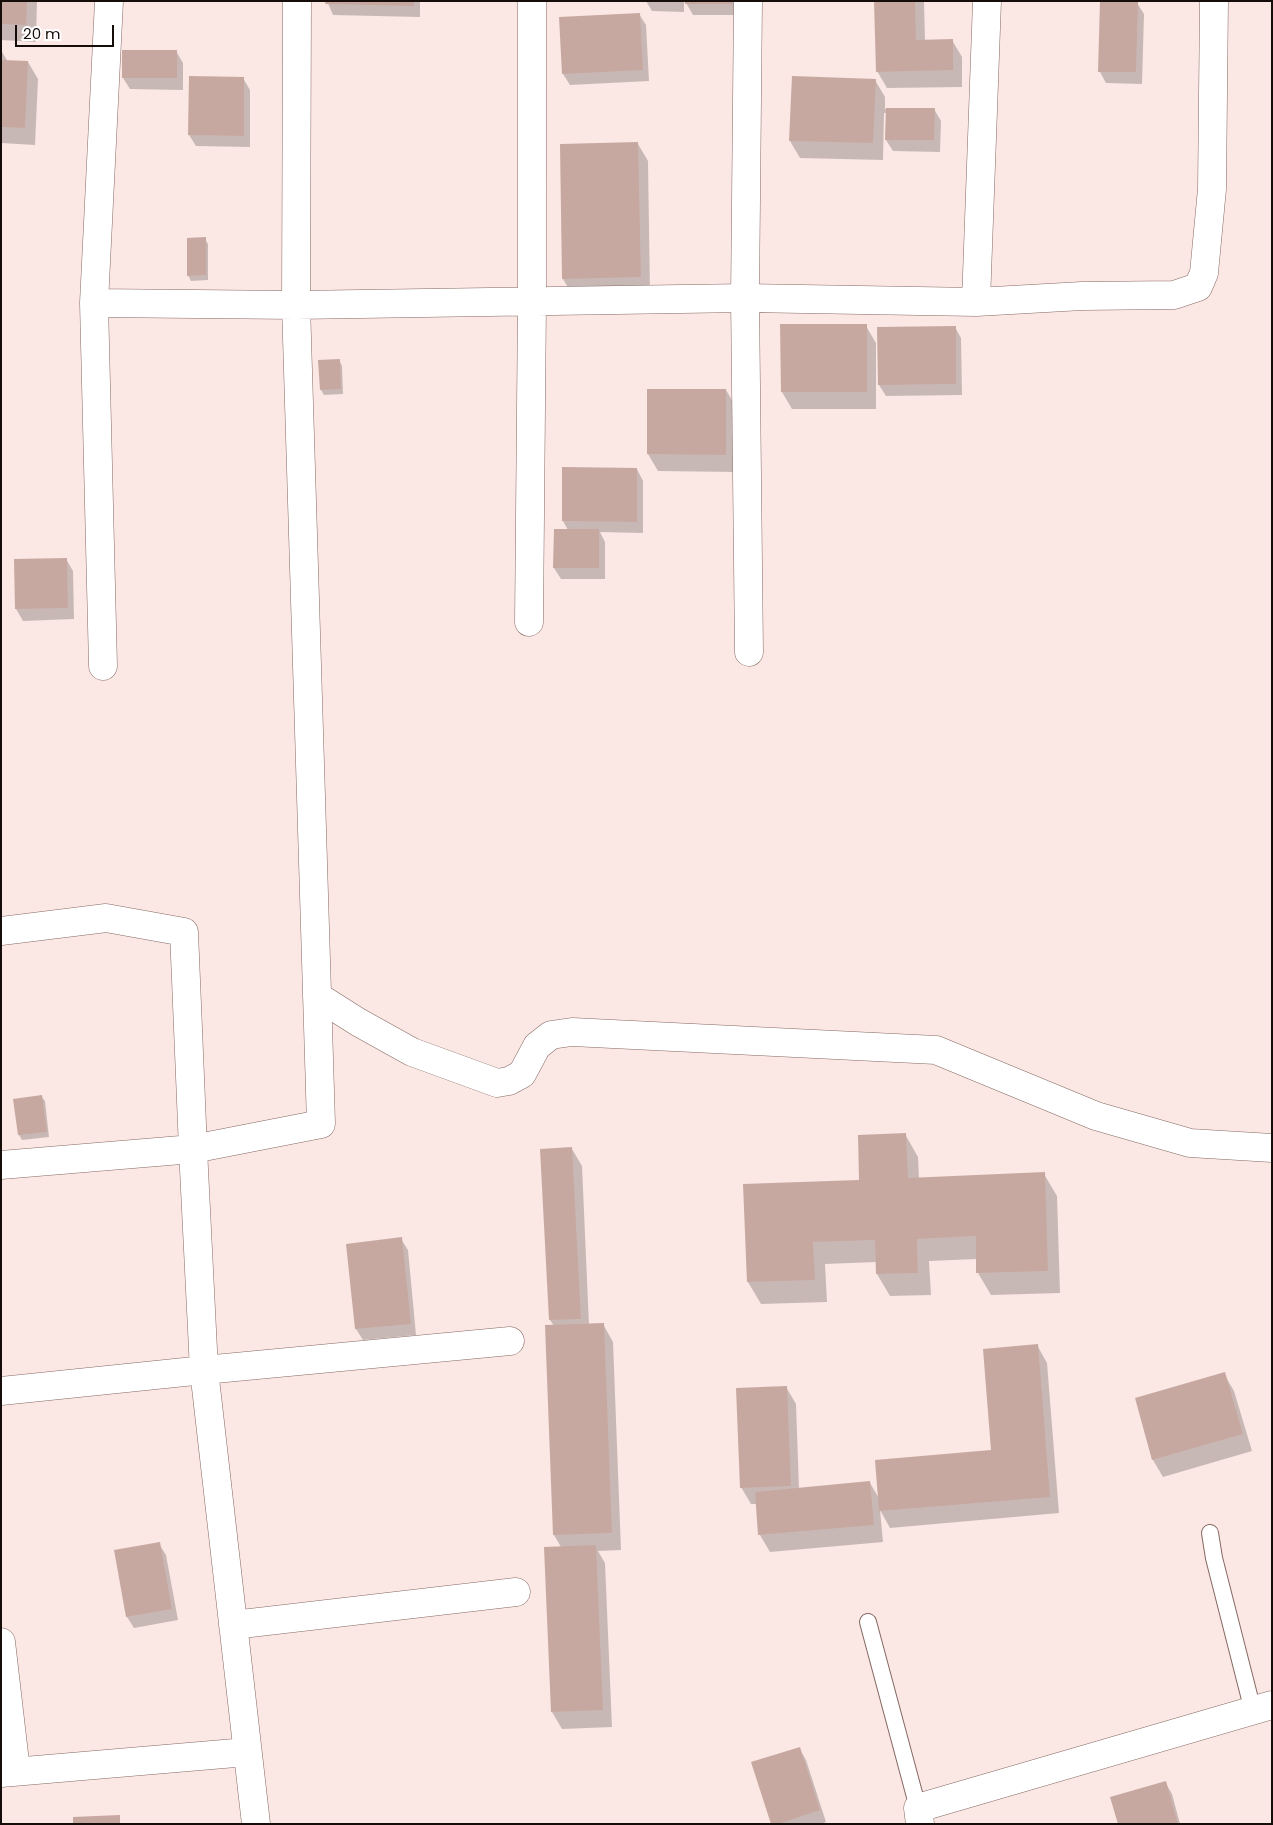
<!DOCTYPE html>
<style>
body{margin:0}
#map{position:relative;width:1273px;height:1825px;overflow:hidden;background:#fbe7e3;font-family:Poppins,sans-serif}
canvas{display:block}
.frame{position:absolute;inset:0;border:2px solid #160c09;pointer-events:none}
.scale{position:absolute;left:15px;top:25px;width:99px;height:22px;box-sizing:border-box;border:2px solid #160c09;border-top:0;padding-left:6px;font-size:15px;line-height:18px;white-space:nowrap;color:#160c09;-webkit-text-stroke:4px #fff;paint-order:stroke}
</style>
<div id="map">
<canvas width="1273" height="1825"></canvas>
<div class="frame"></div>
<div class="scale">20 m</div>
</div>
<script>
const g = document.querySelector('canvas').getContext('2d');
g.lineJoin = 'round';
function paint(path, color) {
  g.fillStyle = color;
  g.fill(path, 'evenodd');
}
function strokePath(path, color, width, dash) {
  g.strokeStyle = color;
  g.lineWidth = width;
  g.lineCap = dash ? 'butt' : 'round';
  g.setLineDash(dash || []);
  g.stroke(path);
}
paint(new Path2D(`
 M1,1h36l-1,41 -35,-2z
 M327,1h93v16l-87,-2z
 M646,1h38v11l-32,-1z
 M685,1h53v14h-45z
 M876,1h48l1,40 27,-1 10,17v30l-75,1 -10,-17z
 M1137,3l7,11 -2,70 -36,-1 -6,-11z
 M639,14l7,11 3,56 -79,4 -7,-11z
 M1,50l7,12h20l10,17 -3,66 -34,-2z
 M176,51l7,12v27l-53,-1 -7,-11z
 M243,78l7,12v57l-54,-1 -7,-11z
 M875,80l10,17v12h49l7,12 -1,31 -47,-1 -7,-11 1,-27h-3l-1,47 -83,-2 -10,-17z
 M638,144l10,17 2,133 -77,2 -10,-17z
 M205,239l3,5v36l-17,1 -3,-6z
 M866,326l10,17v66h-84l-10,-17z
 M955,327l6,11 1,57 -76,1 -7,-11z
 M339,360l3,6 1,28 -19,1 -3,-5z
 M726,390l10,17 -1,65 -77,-1 -10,-17z
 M637,469l6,12v52l-43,-1 5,10v37h-44l-7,-11 14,-38 -5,-9z
 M66,559l7,12 1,48 -51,2 -7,-12 -1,-49z
 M41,1096l4,5 4,36 -27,3 -3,-5 -4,-35z
 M905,1134l13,23 1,22 125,-5 13,22 3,97 -69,2 -13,-22 -1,-14 -48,2 2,34 -41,1 -13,-22v-12l-52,2 2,38 -66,2 -13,-22 113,-101z
 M572,1149l10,17 7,159 14,-1 10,18 8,208 -23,1 7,12 7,164 -50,2 -10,-17 -6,-164 15,-1 -7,-12 -8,-209h8l-4,-6z
 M401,1239l7,11 8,85 -53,5 -7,-11 -9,-84z
 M1037,1345l10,18 12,150 -169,15 -10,-18 3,32 -113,10 -10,-17 -3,-31h-6l-10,-17 45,-100 10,17 3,85 71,-6 10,17 113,-49z
 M1224,1374l10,17 18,60 -89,26 -10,-17 -17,-61z
 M159,1544l7,11 12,65 -44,8 -7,-11z
 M799,1748l7,12 20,62 -6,2h-47z
 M1165,1782l7,12 8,30h-61z`), '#0003');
paint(new Path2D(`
 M1,1h26l-1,24 -25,-1z
 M326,1h88v5l-89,-2z
 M685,1h47v3h-47z
 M874,1h41l1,39 37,-1v31l-77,2z
 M1100,1l38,1 -2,70h-38z
 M640,13l3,57 -81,4 -3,-57z
 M122,50h55v28h-55z
 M1,60l27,1 -3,67 -24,-1z
 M189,76l55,1v59l-56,-1z
 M792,76l84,3 -3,64 -84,-2z
 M886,108h49l-1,32h-49z
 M638,142l3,135 -79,2 -2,-135z
 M206,237v38l-19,1v-38z
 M780,324h87v68h-86z
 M956,326v58l-78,1 -1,-58z
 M340,359l1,30 -21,1 -2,-30z
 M647,389h79v66l-79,-1z
 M562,467l75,1v54l-75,-1z
 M554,529h45v39h-46z
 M67,558l1,50 -53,1 -1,-50z
 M42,1095l5,37 -29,3 -5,-36z
 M906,1133l2,45 137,-6 3,99 -72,2v-37l-59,3 1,34 -42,1 -1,-34 -62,2 2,38 -68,2 -4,-98 116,-4 -1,-45z
 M572,1147l9,172 -32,1 -9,-171z
 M402,1237l9,87 -56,5 -9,-85z
 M604,1323l8,210 -59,2 -8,-210z
 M1038,1344l12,153 -171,14 -4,-51 116,-10 -8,-101z
 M1225,1372l18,62 -91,26 -17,-62z
 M787,1386l4,100 -51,2 -4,-100z
 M870,1481l4,44 -116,10 -3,-43z
 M160,1542l12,67 -46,8 -12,-67z
 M596,1545l7,165 -52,2 -7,-165z
 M800,1747l20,63 -42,14h-7l-20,-62z
 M1166,1781l12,43h-60l-8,-27z
 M120,1815v9h-47v-7z`), '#c6a8a1');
const service = new Path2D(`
 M1210,1533l4,25 39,153
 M868,1622l50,186`);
const minor = new Path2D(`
 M748,1l-3,297 4,354
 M976,302l11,-301
 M94,303l15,-302
 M529,622l3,-321v-300
 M103,666l-9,-363 202,2 449,-7 231,4 106,-6 92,-1 24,-8 6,-14 8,-84 2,-188
 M1,931l105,-13 78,14 9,217 11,221 52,454
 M317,996l41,26 54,30 85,31 12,-2 13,-7 15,-28 14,-11 21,-3 364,18 160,66 94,27 82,5
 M1,1165l192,-16 128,-25 -25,-819 1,-304
 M1,1391l203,-21 306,-29
 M233,1625l283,-33
 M1,1642l15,129
 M1,1773l246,-21
 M920,1824l-2,-16 354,-103`);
strokePath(service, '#856963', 18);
strokePath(minor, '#856963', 29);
strokePath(service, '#fff', 16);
strokePath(minor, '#fff', 28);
</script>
